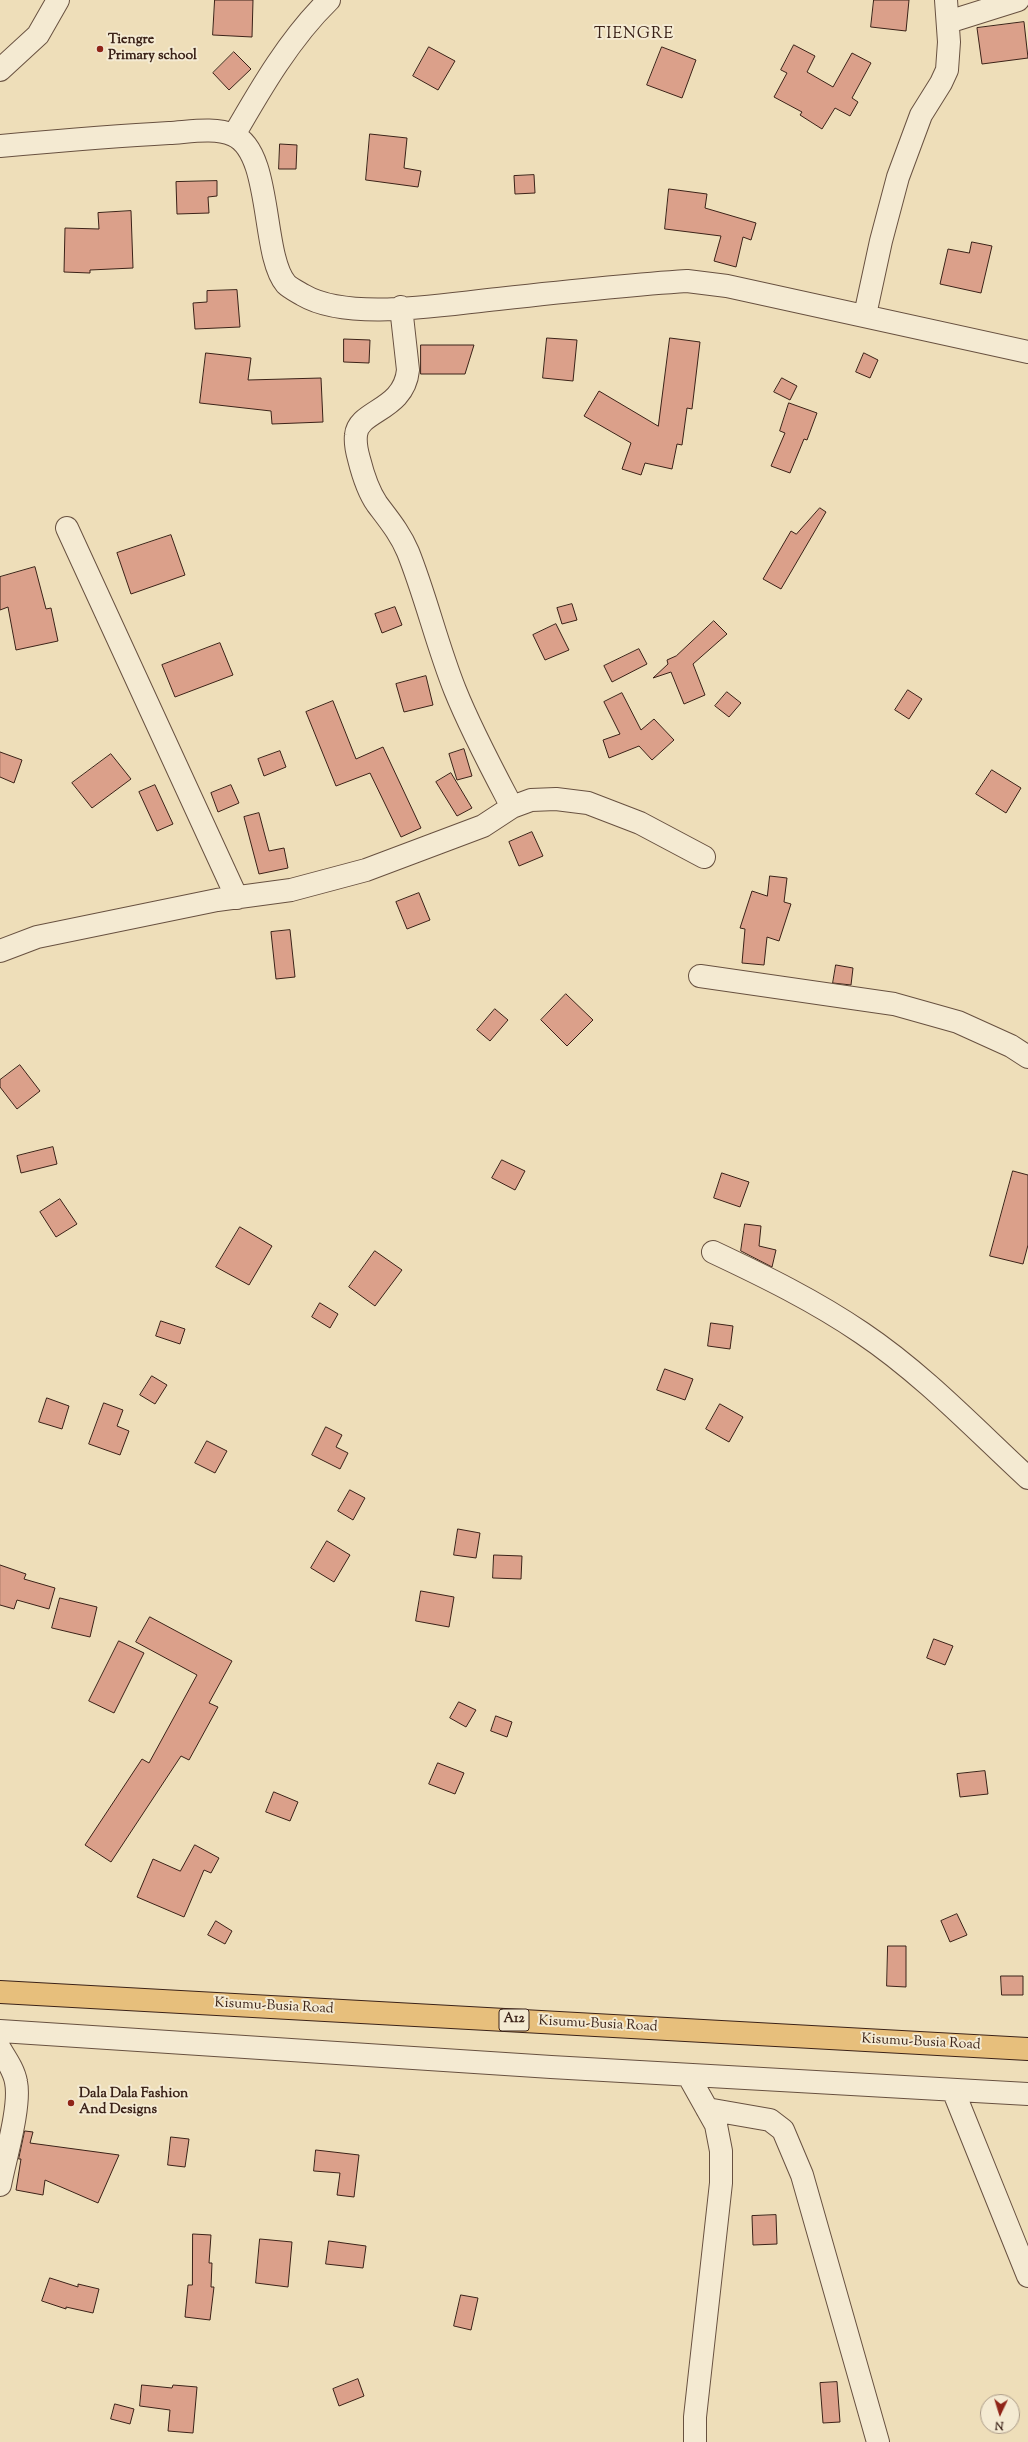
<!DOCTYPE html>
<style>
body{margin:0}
#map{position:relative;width:1028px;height:2442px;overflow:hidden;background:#eedeb9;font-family:"Sorts Mill Goudy",serif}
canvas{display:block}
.north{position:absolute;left:980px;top:2394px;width:40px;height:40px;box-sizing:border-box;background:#f4ead2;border:1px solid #aa9a88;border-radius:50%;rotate:184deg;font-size:11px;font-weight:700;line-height:16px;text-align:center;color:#3b2218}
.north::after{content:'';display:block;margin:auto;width:14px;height:18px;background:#8f2418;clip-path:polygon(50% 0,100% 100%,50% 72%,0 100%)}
</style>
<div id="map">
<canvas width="1028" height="2442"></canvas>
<div class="north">N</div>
</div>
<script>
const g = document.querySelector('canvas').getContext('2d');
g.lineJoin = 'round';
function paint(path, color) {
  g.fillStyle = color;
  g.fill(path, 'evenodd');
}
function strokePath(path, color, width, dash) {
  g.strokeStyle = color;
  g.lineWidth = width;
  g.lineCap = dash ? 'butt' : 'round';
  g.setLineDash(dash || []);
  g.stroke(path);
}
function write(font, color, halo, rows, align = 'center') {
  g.font = font + ' "Sorts Mill Goudy",serif';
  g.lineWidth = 4;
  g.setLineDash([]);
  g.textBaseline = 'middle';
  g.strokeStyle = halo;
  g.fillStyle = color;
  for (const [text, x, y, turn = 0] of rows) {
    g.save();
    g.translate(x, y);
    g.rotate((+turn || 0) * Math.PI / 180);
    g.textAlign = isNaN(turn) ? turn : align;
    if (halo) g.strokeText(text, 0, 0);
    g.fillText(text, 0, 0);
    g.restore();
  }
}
const building = new Path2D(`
 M215,0h38l-1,37 -39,-2z
 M874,0h35l-3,31 -35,-4z
 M1024,22l4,36 -46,6 -5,-36z
 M794,45l21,11 -8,16 26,15 19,-34 19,10 -19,35 6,4 -8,14 -15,-8 -13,21 -22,-14 2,-3 -28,-15 13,-24 -6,-3z
 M429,47l26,14 -17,29 -25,-14z
 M662,47l34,13 -14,38 -35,-13z
 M234,52l17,17 -22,21 -16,-17z
 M370,134l37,4 -3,30 17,3 -3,16 -52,-7z
 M280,144l17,1 -1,24h-17z
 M534,175l1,18 -20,1 -1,-18z
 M217,181v15l-9,1 1,16 -32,1 -1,-32z
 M669,189l38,5 -2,14 51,15 -5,17 -8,-3 -7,30 -22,-6 7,-25 -56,-7z
 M131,211l2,57 -43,2v3l-26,-1 1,-44 34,1 -1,-16z
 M972,242l20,4 -11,47 -41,-9 8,-35 21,4z
 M237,290l3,37 -45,2 -2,-26 14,-1v-11z
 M547,338l30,2 -4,41 -30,-3z
 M670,338l30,4 -8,67 -5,-1 -5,37 -5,-1 -5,25 -27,-6 -4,12 -19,-6 9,-26 -47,-27 15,-25 59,35z
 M344,339l26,1 -1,23 -25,-1z
 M421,345h53l-9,29h-44z
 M206,353l45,5 -3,22 73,-2 2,44 -51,2 -1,-13 -71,-8z
 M864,353l14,7 -8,18 -14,-6z
 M782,378l15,8 -7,14 -16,-8z
 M789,403l28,10 -10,27 -3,-1 -14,34 -19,-7 14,-33 -5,-2z
 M820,508l6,4 -45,77 -18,-10 28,-48 5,3z
 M171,535l14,40 -54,19 -14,-41z
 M35,567l11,42 5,-1 7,33 -42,9 -8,-43 -8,3v-33z
 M572,604l5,16 -15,4 -5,-16z
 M395,607l7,18 -20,8 -7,-19z
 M714,621l13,13 -34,30 12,31 -21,9 -13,-32 -18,6 15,-14 -1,-4 9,-4z
 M556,624l13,26 -24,10 -12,-25z
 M220,643l13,32 -58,22 -13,-32z
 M639,649l8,15 -35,18 -8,-16z
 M426,676l7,29 -29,7 -8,-28z
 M908,690l14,9 -13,20 -14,-9z
 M727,692l14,11 -12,14 -14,-11z
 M622,693l19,37 13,-11 20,21 -22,20 -13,-14 -30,12 -6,-18 17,-6 -16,-32z
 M333,701l23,58 27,-12 38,81 -20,9 -31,-64 -34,13 -30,-74z
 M464,749l8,27 -15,4 -8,-26z
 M280,751l6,16 -22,9 -6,-17z
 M0,752l22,8 -8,23 -14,-6z
 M111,754l20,25 -39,29 -20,-25z
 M992,770l29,18 -15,25 -30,-19z
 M451,773l21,35 -15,8 -21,-34z
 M155,785l18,39 -16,7 -18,-39z
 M231,785l8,18 -21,9 -7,-19z
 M259,813l10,38 15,-3 4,20 -29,6 -15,-57z
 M532,832l11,24 -24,10 -10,-24z
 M770,876l17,2 -3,24 7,2 -12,37 -12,-4 -3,28 -22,-2 3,-34 -5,-1 12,-37 15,5z
 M419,893l11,27 -23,9 -11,-27z
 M290,930l5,47 -19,2 -5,-47z
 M836,965l17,3 -2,17 -18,-2z
 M566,994l27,26 -26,26 -26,-26z
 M495,1009l13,11 -18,21 -13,-11z
 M20,1065l20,26 -23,18 -17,-22v-7z
 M53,1147l4,17 -36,9 -4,-17z
 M502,1160l23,11 -10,19 -23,-12z
 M1013,1171l15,4v70l-5,19 -33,-8z
 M722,1173l27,9 -9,25 -26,-9z
 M60,1199l17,25 -21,13 -16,-25z
 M745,1224l16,2 -2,20 17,4 -4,17 -31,-16z
 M240,1227l32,19 -23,39 -33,-18z
 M375,1251l27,19 -27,36 -26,-19z
 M320,1303l18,11 -8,14 -18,-11z
 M161,1321l24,8 -5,15 -24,-8z
 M711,1323l22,3 -3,23 -22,-3z
 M665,1369l28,10 -8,21 -28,-10z
 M152,1376l15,9 -12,19 -15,-9z
 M47,1398l22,8 -7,23 -23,-7z
 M104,1403l19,7 -6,16 12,5 -9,24 -31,-11z
 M720,1404l23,13 -14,25 -23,-13z
 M326,1427l16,8 -6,12 12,6 -8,16 -28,-14z
 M207,1441l20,10 -12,22 -20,-10z
 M350,1490l15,8 -12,22 -15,-9z
 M458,1529l22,4 -4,25 -22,-3z
 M327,1541l23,14 -16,27 -23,-14z
 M494,1555l28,1 -1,23 -28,-1z
 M0,1565l26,9 -2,5 31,9 -6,21 -32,-9 -3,9 -14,-4z
 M421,1591l33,6 -5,30 -33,-6z
 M60,1598l37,9 -7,30 -38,-9z
 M150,1617l82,44 -23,42 9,4 -29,53 -8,-4 -70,106 -26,-17 57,-86 7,4 48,-88 -61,-33z
 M934,1639l19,7 -8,19 -18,-7z
 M119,1641l25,12 -30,60 -25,-12z
 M459,1702l17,8 -10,17 -16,-9z
 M496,1716l16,6 -5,15 -16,-6z
 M438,1763l26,10 -9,21 -26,-10z
 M985,1771l3,23 -28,3 -3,-23z
 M274,1792l24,10 -8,19 -24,-9z
 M195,1845l24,13 -8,15 -7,-3 -20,47 -47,-20 16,-38 27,12z
 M957,1914l10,21 -17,7 -9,-21z
 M216,1921l16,10 -7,13 -17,-9z
 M888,1946h18v41l-19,-1z
 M1001,1976h22v19h-21z
 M25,2131l8,1 -3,11 89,12 -21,48 -53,-23 -2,15 -27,-5 5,-31h-2z
 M171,2137l18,2 -4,28 -17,-2z
 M316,2150l43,5 -5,42 -17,-2 3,-22 -26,-2z
 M776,2215l1,29 -24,1 -1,-29z
 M193,2234l18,1 -2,28h3l-1,24h3l-4,33 -25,-3 3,-32h4z
 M260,2239l32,3 -4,45 -32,-4z
 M329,2241l37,5 -3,22 -37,-4z
 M50,2278l28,9v-3l21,5 -6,24 -27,-6v2l-24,-8z
 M461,2295l17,3 -7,32 -17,-4z
 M358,2379l6,17 -25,10 -6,-17z
 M837,2382l3,40 -17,1 -3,-40z
 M142,2385l30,3 1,-3 24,2 -4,46 -25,-2 2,-21 -30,-4z
 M115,2404l19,5 -4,15 -19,-5z`);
paint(building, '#dba08a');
strokePath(building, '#3b2218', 1);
const minor = new Path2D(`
 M948,22l70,-22
 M0,70l38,-35 20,-35
 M234,135c27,-47 56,-97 95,-135
 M0,146c56,-5 113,-10 169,-13 20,-1 46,-6 64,2 40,17 28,120 53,149 4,4 12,8 17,11 46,27 142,9 195,4 63,-7 126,-14 189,-18l40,5 301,66
 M401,307l7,63c-4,41 -50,40 -52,65 -1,8 1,17 3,24 4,16 9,32 18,45 12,16 23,29 31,48 18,45 29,93 47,138 16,40 37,79 57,117
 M865,315l16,-74 17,-64 23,-62 20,-32 6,-13 2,-28 -3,-42
 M67,528l170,370
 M0,951l37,-14 180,-37 74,-10 75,-20 117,-44 29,-19 19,-7 25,-1 32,4 52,20 64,34
 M700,976l194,28 64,18 53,24 17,11
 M713,1252c51,24 102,49 149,81 61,41 113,96 166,145
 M0,2031l551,36 477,27
 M0,2049c6,10 14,21 16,33 5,24 -11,77 -16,103
 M688,2075l28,50 5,26v32l-26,234v25
 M953,2090l75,186
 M707,2109l63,11 13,10 19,45 76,267`);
const highway = new Path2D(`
 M0,1992l1028,57`);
strokePath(minor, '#685140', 24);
strokePath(highway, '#3b2218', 24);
strokePath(minor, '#f4ead2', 22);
strokePath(highway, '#e7bf7c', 22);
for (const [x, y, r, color] of [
 [100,49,4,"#8f2418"],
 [71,2103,4,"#8f2418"]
]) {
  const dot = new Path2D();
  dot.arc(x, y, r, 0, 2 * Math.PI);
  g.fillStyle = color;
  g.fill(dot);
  strokePath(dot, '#f4ead2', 1.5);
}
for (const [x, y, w] of [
 [514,2020,30]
]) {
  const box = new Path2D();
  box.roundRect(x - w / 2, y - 11, w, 22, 3);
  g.fillStyle = '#f4ead2';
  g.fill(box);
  strokePath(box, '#3b2218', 1);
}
write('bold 13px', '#3b2218', null, [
 ["A12",514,2020]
]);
write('bold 14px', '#3b2218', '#f4ead2', [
 ["Tiengre",108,41],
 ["Primary school",108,57],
 ["Dala Dala Fashion",79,2095],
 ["And Designs",79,2111]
], 'left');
write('14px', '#3b2218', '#f4ead2', [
 ["Kisumu-Busia Road",274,2007,3],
 ["Kisumu-Busia Road",598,2025,3],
 ["Kisumu-Busia Road",921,2043,3]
]);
g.letterSpacing = '1px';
write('16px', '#3b2218', '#f4ead2', [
 ["TIENGRE",634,35]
]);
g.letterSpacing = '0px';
</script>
